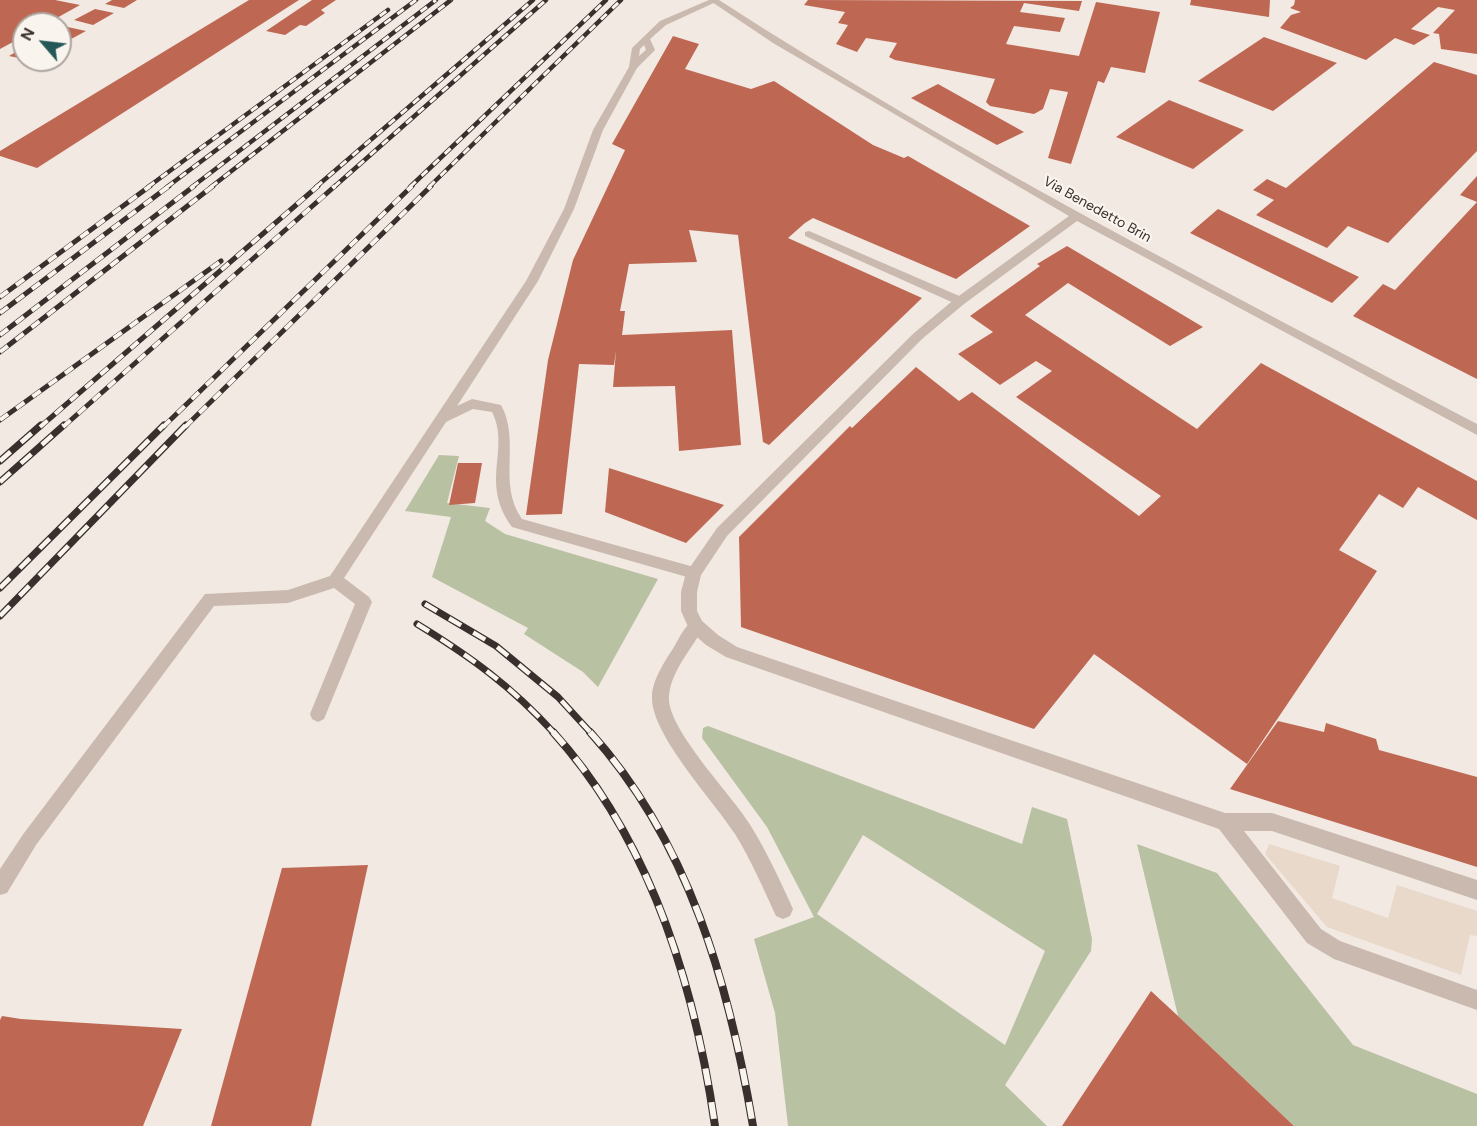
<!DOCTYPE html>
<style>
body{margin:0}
#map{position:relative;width:1477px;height:1126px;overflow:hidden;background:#f2e9e2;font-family:"DM Sans",sans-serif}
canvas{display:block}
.north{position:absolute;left:12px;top:12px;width:60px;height:60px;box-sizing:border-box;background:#faf4ee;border:2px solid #ada5a0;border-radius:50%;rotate:298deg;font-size:16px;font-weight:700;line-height:24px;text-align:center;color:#392f2c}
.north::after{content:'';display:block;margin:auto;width:21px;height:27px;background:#245858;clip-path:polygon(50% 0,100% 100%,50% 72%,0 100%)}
</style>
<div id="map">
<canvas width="1477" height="1126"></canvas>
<div class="north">N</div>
</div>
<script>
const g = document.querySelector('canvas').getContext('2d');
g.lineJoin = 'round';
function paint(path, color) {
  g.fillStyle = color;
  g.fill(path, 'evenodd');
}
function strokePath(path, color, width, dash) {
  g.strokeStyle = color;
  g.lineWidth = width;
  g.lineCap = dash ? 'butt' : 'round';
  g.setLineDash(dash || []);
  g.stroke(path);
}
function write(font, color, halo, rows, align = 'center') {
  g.font = font + ' "DM Sans",sans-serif';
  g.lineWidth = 4.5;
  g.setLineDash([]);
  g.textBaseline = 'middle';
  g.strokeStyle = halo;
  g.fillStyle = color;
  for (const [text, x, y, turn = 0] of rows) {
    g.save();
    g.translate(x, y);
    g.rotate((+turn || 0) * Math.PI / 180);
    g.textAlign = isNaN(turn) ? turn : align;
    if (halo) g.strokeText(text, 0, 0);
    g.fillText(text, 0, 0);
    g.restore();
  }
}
paint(new Path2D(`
 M439,455l20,1 -12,47 43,5 -5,13 20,13 153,45 -60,108 -15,-15 -59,-38 4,-6 -96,-51 19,-60 -46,-6z
 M708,726l314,118 10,-37 35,12 25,120 -1,12 -86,134 42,41h-259l-13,-113 -21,-74 60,-22 -47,-90 -65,-89 1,-10zM863,835l182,116 -40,94 -188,-131z
 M1137,844l80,29 136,172 124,49v32h-183l-116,-110z`), '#b8c1a2');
paint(new Path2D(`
 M1269,844l71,22 -8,32 56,20 9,-33 80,26v25l-7,-1 -9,40 -134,-48 -62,-73z`), '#e9d9ca');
paint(new Path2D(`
 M0,0h55l25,5 -34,19h-22v12l-24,13z
 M112,0h25l-13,8 -19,-4z
 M249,0h50l-262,168 -37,-12v-5z
 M312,0h24l-15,10 4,3 -19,13 -6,-1 -15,10 -19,-4z
 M808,0l274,1 -3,10 -55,-8 -4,9 45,6 -5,14 -46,-6 -8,18 73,12 17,-54 64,10 -15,61 -34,-6 -7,16 -6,-2 -27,83 -23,-6 20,-66 -18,-3 -7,20 -9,5 -44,-8 -4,-4 9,-23 -100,-19 -6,-3 8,-14 -31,-5 -9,14 -21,-8 12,-19 -10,-2 7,-11 -41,-7z
 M1191,0h79l-1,17 -79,-12z
 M1295,0h182v54l-36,-5 -2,-15 -6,-1 22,-23 -17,-3 -27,22 19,6 -16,10 -19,-7 -29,22 -86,-32 11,-13 10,-3 -11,-4 4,-3z
 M95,9l19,4 -21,12 -19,-5z
 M63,26l23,5 -26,14v-17z
 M673,36l26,8 -14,25 66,20 23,-8 99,64 31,13 4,-2 122,70 -74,53 -143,-61 -8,5 -17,15 134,60 -153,147 -6,-3 -25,-207 -49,-5 8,32 -68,2 -9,47h5l-3,24 110,-5 9,115 -62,6 -4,-65 -62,1 3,-36 -2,14 -35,-1 -17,150 -36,1 22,-155 25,-100 52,-110 -13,-6z
 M1264,37l73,26 -64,48 -75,-30z
 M24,47v12l-15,-3z
 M1434,62l43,13v76l-89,92 -40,-17 -21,22 -71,-33 18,-15 -21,-10 14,-11 19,9z
 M938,84l86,48 -27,13 -86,-47z
 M1169,100l75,30 -51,39 -77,-32z
 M1477,176v203l-124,-63 30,-32 12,6 82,-88 -17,-7z
 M1218,209l141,68 -27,26 -142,-70z
 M1067,246l136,81 -33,19 -102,-63 -43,32 172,114 64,-66 216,118v39l-59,-33 -15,21 -24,-14 -40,56 38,21 -130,193 -153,-110 -60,75 -293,-102 -2,-90 111,-111 2,2 64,-61 43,34 13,-9 167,124 22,-20 -145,-99 36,-26 -16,-10 -36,24 -42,-31 35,-22 -23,-16 70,-50 -3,-2z
 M458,463h24l-7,40 -26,2z
 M609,468l115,37 -38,38 -81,-31z
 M1278,721l46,11 2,-9 50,16 3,11 98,27v90l-247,-78z
 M368,865l-57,261h-100l71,-258z
 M1151,991l27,25 116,110h-232z
 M2,1016l19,3 161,10 -39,97h-143v-106z`), '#be6854');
paint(new Path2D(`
 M709,0l9,1 -52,24 -16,14 5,11 -18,18 -34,62 -29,79 -36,72 -81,125 15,-7 29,6c20,36 -4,79 21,114l172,48 5,2 3,4 -3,4 -5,2 -182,-52c-33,-46 -1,-77 -20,-115l-19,-3 -27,13 -102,156 25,19 3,5 -48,117 -6,3 -6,-3 -2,-5 45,-110 -21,-16 -46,15 -74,3 -178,239 -29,48 -7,2v-26l24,-36 181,-239 83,-4 42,-14 196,-295 38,-72 29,-79 36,-63 3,-19 28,-27zM644,45l2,5 -7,6 1,-7z
 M809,231l155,67 2,3 -6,4 -4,-1 -151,-68v-4z
 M696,619l6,2 2,5c-11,22 -33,44 -35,70 -3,32 62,98 80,127 17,27 31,57 44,86l-3,7 -7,3 -7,-3c-13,-28 -25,-56 -41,-82 -21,-33 -84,-99 -83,-137 0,-17 13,-36 22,-50 5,-9 12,-24 22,-28z`), '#cab9ae');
paint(new Path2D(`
 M709,0h10c243,157 502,289 758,424v11l-400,-214 -113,83 -42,35 -195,197 -26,39 -4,17v19l5,10 16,14 19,12 488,166h47l205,67v20l-205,-69h-28l77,98 19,12 137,49v20l-143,-51 -27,-16 -88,-114 -493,-172 -20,-12 -16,-14 -9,-20v-19l5,-19 31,-45 197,-195 42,-35 113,-82 -296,-173z`), '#cab9ae');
const railFar3 = new Path2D(`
 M148,187l240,-177
 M167,187l249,-187
 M192,187l244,-187
 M211,187l240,-187
 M316,187l217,-187
 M334,187l212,-187
 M410,187l196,-187
 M429,187l192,-187`);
const railFar2 = new Path2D(`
 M0,297l150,-111
 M0,313l169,-127
 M0,335l194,-149
 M0,352l213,-166
 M0,420l221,-159
 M40,427l278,-241
 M63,427l272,-241
 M163,427l249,-241
 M185,427l246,-241`);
const railFar1 = new Path2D(`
 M0,461l41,-36
 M0,482l64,-57
 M0,588l164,-163
 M425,604l71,42 62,51 33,36
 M0,616l186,-191
 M417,624c54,33 94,62 137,109`);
const rail = new Path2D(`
 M553,732c97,107 142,254 162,394
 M590,732c99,110 139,252 163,394`);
strokePath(railFar3, '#392f2c', 4.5);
strokePath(railFar2, '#392f2c', 5);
strokePath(railFar1, '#392f2c', 7);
strokePath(rail, '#392f2c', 8);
strokePath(railFar3, '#faf4ee', 3, [8]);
strokePath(railFar2, '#faf4ee', 4, [10]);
strokePath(railFar1, '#faf4ee', 4.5, [14]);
strokePath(rail, '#faf4ee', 6, [17]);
write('14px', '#392f2c', '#faf4ee', [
 ["Via Benedetto Brin",1097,210,29]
]);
</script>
